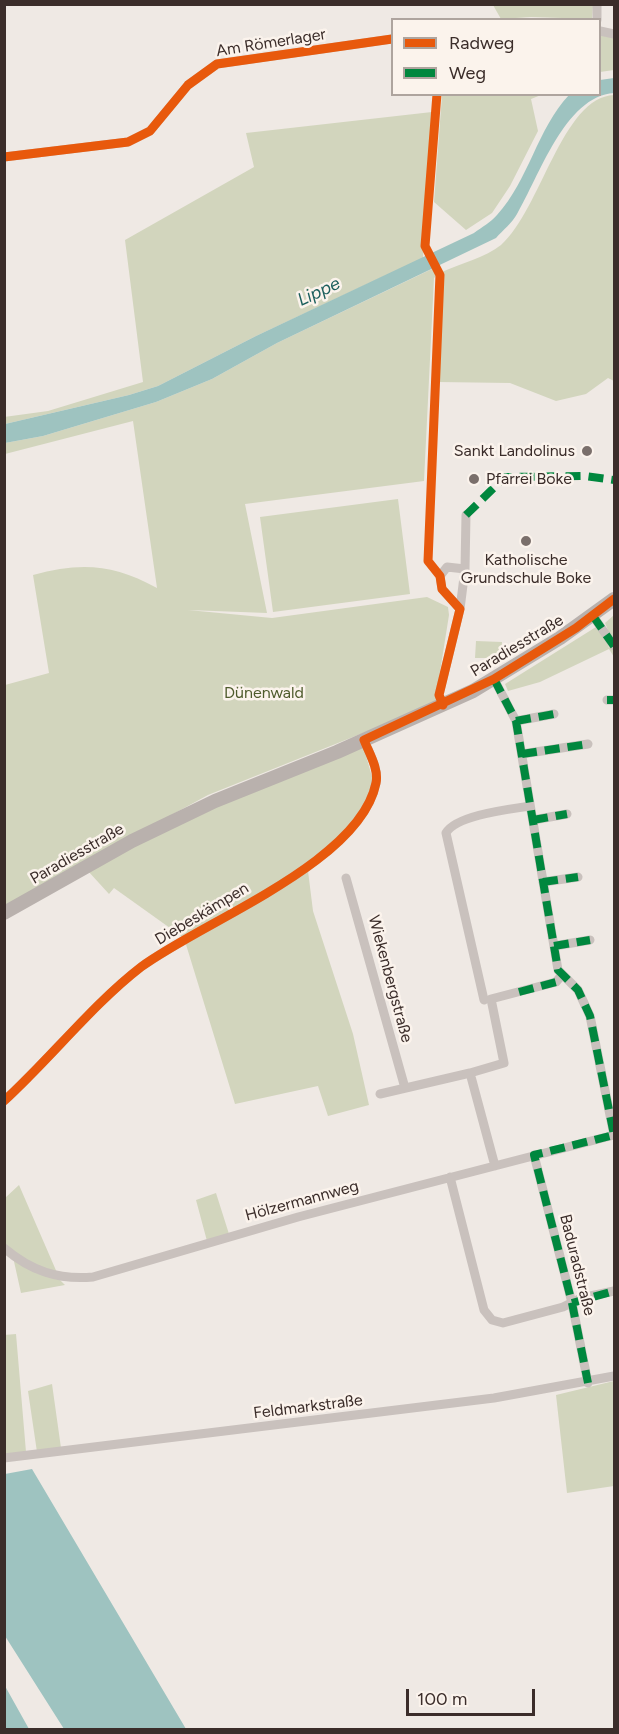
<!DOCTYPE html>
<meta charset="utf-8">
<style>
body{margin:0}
#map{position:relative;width:619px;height:1734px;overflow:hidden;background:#efe9e4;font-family:Figtree,sans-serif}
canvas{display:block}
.frame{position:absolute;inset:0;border:6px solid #3b2d2a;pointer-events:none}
.legend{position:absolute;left:391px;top:18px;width:210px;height:78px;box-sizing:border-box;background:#fbf3ec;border:2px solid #aea49e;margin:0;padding:8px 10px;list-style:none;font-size:18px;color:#3b2d2a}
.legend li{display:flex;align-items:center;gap:12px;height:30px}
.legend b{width:30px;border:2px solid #aea49e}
.scale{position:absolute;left:406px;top:1689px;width:129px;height:27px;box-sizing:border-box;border:3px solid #3b2d2a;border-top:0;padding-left:8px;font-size:18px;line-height:21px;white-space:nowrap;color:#3b2d2a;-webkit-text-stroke:4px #fbf3ec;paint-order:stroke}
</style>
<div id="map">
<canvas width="619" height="1734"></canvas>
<div class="frame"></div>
<ul class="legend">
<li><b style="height:8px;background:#e8590c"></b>Radweg</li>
<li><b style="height:8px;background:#00873e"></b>Weg</li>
</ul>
<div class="scale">100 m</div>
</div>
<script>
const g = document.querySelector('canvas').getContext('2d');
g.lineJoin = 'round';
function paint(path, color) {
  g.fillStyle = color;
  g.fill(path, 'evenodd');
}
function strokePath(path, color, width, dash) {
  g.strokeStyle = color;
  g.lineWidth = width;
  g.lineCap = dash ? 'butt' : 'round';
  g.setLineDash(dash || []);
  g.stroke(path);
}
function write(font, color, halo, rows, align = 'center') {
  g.font = font + ' Figtree,sans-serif';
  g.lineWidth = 5;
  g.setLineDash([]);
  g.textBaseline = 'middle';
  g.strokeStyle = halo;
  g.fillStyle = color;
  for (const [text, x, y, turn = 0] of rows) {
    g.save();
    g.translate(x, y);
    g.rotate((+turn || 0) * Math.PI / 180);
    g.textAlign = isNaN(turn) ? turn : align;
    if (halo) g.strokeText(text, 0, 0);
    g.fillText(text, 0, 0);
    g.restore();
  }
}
paint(new Path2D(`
 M493,5h100l-1,14 -61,-2 -30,2z
 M600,35l14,3v32l-14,2z
 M442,95h99l-10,4 7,32 -28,55 -18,27 -26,17 -32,-28z
 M614,95v286l-6,-3 -22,16 -30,7 -46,-18 -72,-1 4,-110c18,-8 44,-15 59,-27 40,-35 61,-148 113,-150z
 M432,112l-9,146 -167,78 -98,50 -29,9 -124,29 -1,-7 44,-6 95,-29 -18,-142 129,-73 -8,-34z
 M434,268l3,7 -3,3 -10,203 -179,23 22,109 -79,-3 84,8 155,-21 21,10 1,8 -13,82 2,6 -230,92 -203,111v-221l44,-12 -16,-98c48,-13 80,-11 124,13l-24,-167 -128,33v-11l38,-7 113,-34 56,-23 65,-36z
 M398,499l12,95 -137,18 -13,-95z
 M614,615v42l-5,-8 -69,33 -32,9 -3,-7 91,-57 11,14 2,7 1,-13 -5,-12z
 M476,641l26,1 -1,16h-26z
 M363,745l11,39 -9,24 -57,63 5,40 40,123 16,71 -41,11 -10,-30 -83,18 -51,-166 -70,-50 -5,6 -21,-23 128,-67z
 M19,1185l39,90 -25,-9 -28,-21v-47z
 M216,1193l13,41 -22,7 -11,-41z
 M13,1257l47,23 5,5 -44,8z
 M16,1334l10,118 -22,3v-120z
 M614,1381v105l-47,7 -11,-98z
 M52,1384l9,64 -24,4 -9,-61z`), '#d2d5bd');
paint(new Path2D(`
 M614,78v15c-49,3 -75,84 -97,121 -5,9 -14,16 -21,24l-219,105 -65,36 -56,23 -113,34 -38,7v-19l124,-29 29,-9 98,-50 218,-103c8,-6 17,-11 23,-18 32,-35 40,-86 72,-120l31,-1v-14z
 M32,1469l154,260h-122l-59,-93v-162z
 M5,1686l24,43h-24z`), '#9ec3c0');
strokePath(new Path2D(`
 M597,20v-16
 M600,31l14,3
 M4,157l124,-15 22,-11 38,-46 29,-21 175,-25
 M460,609l-18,-20 -2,-13 7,-9 18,2
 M593,616l21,30
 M607,700h7
 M443,705l-4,-10 21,-86 5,-40 1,-54
 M516,721l38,-7
 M522,754l66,-10
 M533,820l34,-6
 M346,878l59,210
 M543,882l35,-5
 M554,946l36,-6
 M484,1000l-38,-167c10,-18 65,-24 84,-27
 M380,1094l90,-21
 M4,1101c46,-42 89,-97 137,-134 62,-46 219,-104 235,-184 3,-14 -7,-30 -12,-43
 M534,1155l38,148 16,80
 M495,1166l-25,-93 34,-10 -13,-64 65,-17 5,-6
 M450,1177l34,133 8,10 11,3 60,-16 18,-9 33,-7
 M4,1248c27,23 54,32 89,29l205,-60 316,-82 -24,-119 -12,-26 -20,-20 -42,-249 -22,-42
 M4,1458l490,-60 120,-22`), '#c9c1bd', 9);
strokePath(new Path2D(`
 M4,913l128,-72 83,-40 122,-49 136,-61 87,-53 54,-39`), '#b9b1ad', 14);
strokePath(new Path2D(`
 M466,515l39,-38 80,-1 29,4
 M593,616l21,30
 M494,679l22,42 42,249 20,20 12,26 24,119 -80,20 38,148 16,80
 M607,700h7
 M516,721l38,-7
 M522,754l66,-10
 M533,820l34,-6
 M543,882l35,-5
 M554,946l36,-6
 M519,992l37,-10 5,-6
 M572,1303l42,-12`), '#00873e', 8, [15, 8]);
strokePath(new Path2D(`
 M437,94l-12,152 15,29 -12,286 12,15 2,13 18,20 -21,86 4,10
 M4,157l124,-15 22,-11 38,-46 29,-21 175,-25
 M4,1101c46,-42 89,-97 137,-134 62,-46 219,-104 235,-184 3,-14 -7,-30 -12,-43l130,-61 82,-51 38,-29`), '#e8590c', 9);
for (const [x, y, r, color] of [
 [587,451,6,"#7a6f6b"],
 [474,479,6,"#7a6f6b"],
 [526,541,6,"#7a6f6b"]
]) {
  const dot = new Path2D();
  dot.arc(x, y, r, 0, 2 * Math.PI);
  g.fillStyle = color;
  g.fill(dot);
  strokePath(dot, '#fbf3ec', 2);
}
write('16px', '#3b2d2a', '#fbf3ec', [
 ["Am Römerlager",271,43,-9],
 ["Paradiesstraße",517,646,-31],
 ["Paradiesstraße",77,854,-30],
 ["Diebeskämpen",202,914,-31],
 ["Wiekenbergstraße",390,979,75],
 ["Hölzermannweg",302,1201,-15],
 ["Baduradstraße",577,1265,76],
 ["Feldmarkstraße",308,1407,-7]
]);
write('16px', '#3b2d2a', '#fbf3ec', [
 ["Sankt Landolinus",575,451],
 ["Pfarrei Boke",486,479,"left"],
 ["Katholische",526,560,"center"],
 ["Grundschule Boke",526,578,"center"]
], 'right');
write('16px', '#4e5b2c', '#fbf3ec', [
 ["Dünenwald",264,693]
]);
write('italic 18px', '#1c5f5d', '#fbf3ec', [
 ["Lippe",319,292,-25]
]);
</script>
